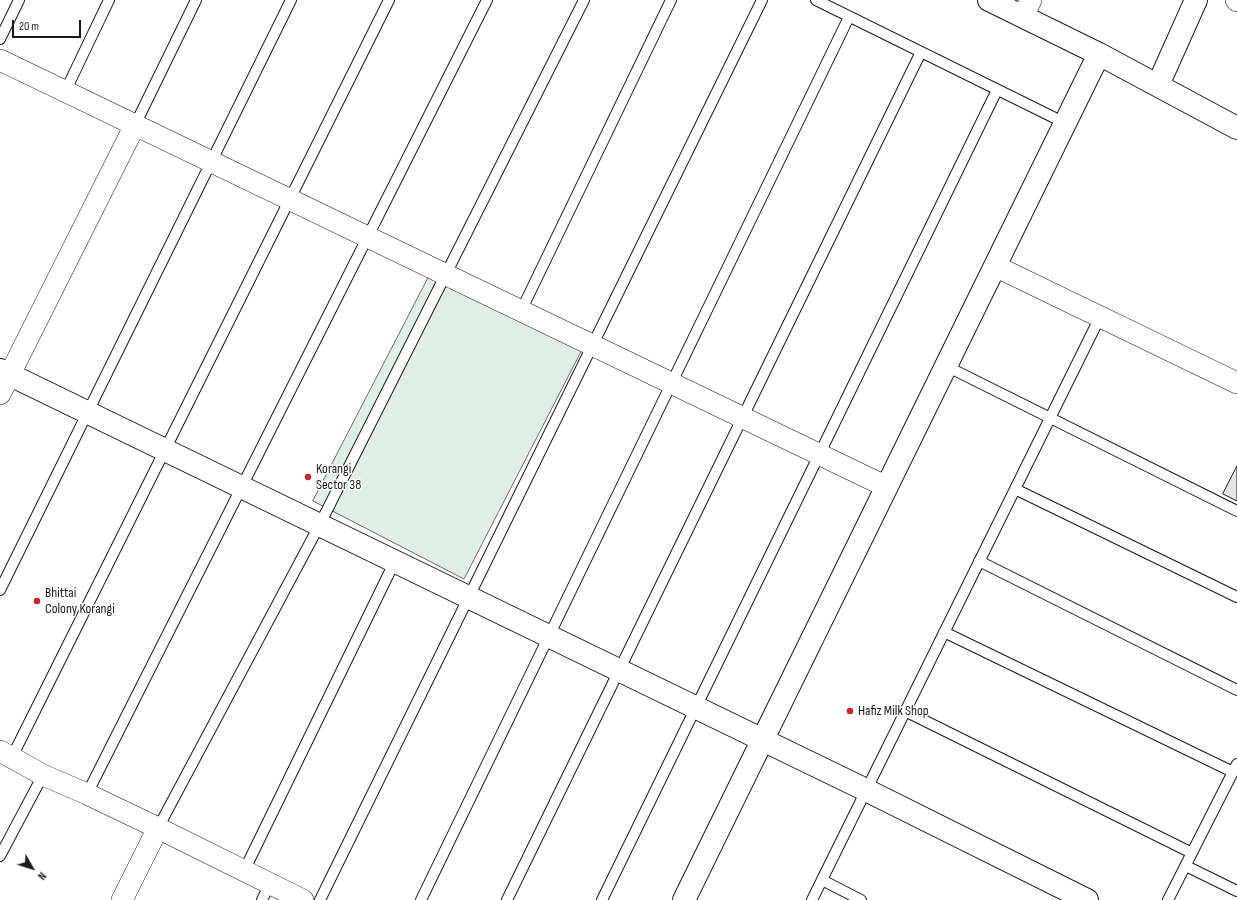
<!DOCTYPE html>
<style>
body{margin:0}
#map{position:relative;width:1237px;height:900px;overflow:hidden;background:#fff;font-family:"Sofia Sans Condensed",sans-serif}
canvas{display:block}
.north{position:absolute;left:12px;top:848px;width:40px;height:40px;-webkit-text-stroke:3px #fff;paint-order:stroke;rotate:129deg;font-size:11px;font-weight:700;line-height:16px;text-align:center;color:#1a1a1a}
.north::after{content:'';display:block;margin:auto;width:14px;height:18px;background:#1a1a1a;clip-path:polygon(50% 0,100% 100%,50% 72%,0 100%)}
.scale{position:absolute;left:12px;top:20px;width:69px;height:18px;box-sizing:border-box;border:2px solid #1a1a1a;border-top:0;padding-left:5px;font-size:12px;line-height:14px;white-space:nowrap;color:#1a1a1a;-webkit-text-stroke:3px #fff;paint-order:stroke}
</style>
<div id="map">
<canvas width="1237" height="900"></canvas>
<div class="north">N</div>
<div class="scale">20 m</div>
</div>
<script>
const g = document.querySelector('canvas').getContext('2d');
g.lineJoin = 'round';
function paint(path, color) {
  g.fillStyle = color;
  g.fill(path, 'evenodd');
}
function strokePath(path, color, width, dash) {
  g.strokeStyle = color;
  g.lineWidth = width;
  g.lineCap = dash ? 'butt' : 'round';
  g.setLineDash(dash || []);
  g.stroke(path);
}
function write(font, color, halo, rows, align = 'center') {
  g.font = font + ' "Sofia Sans Condensed",sans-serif';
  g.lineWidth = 3;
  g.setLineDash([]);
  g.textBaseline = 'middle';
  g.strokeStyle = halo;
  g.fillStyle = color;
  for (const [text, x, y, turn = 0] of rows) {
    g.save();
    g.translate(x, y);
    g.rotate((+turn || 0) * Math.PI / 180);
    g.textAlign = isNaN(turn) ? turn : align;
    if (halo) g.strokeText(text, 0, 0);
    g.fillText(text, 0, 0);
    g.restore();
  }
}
const green = new Path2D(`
 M436,263l151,77 -123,239 -151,-78z`);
paint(green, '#e0efe3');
strokePath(green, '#6a6a6a', 1);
const building = new Path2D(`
 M1237,466v35l-14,-7z`);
paint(building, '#e6e6e6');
strokePath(building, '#1a1a1a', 1);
const lane = new Path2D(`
 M816,0l249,123
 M0,39l19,-39
 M65,92l44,-92
 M135,125l61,-125
 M521,311l150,-311
 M946,366l291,145
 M1015,489l222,108
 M979,561l258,129
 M0,590l291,-590
 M944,632l289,140
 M905,711l287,142
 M12,757l377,-757
 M87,794l400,-794
 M158,828l162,-304 264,-524
 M0,856l43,-81
 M1186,866l51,25
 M244,871l151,-310
 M822,880l39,20
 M262,900l8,-16
 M320,900l442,-900
 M421,900l428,-883
 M507,900l414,-848
 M602,900l395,-810
 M812,900l288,-583
 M1168,900l69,-136`);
const street = new Path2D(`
 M1236,0l1,1
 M1023,16l8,-16
 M0,60l887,427
 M995,266l242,117
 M0,394l135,-269
 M0,751l43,24 44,19 71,34 145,72
 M122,900l36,-72`);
const secondary = new Path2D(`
 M989,0l110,54 138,74
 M1158,85l38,-85
 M0,370l866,420 221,110
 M684,900l415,-846`);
strokePath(lane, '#1a1a1a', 12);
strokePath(street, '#1a1a1a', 22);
strokePath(secondary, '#1a1a1a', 24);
strokePath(lane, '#fff', 10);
strokePath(street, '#fff', 21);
strokePath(secondary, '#fff', 22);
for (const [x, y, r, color] of [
 [308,477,4,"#c62828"],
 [37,601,4,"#c62828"],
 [850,711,4,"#c62828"]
]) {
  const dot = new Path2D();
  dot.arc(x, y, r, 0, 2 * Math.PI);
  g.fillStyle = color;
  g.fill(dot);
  strokePath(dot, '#fff', 1.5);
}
write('14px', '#1a1a1a', '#fff', [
 ["Korangi",316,469],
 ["Sector 38",316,485],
 ["Bhittai",45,593],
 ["Colony Korangi",45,609],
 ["Hafiz Milk Shop",858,711]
], 'left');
</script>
